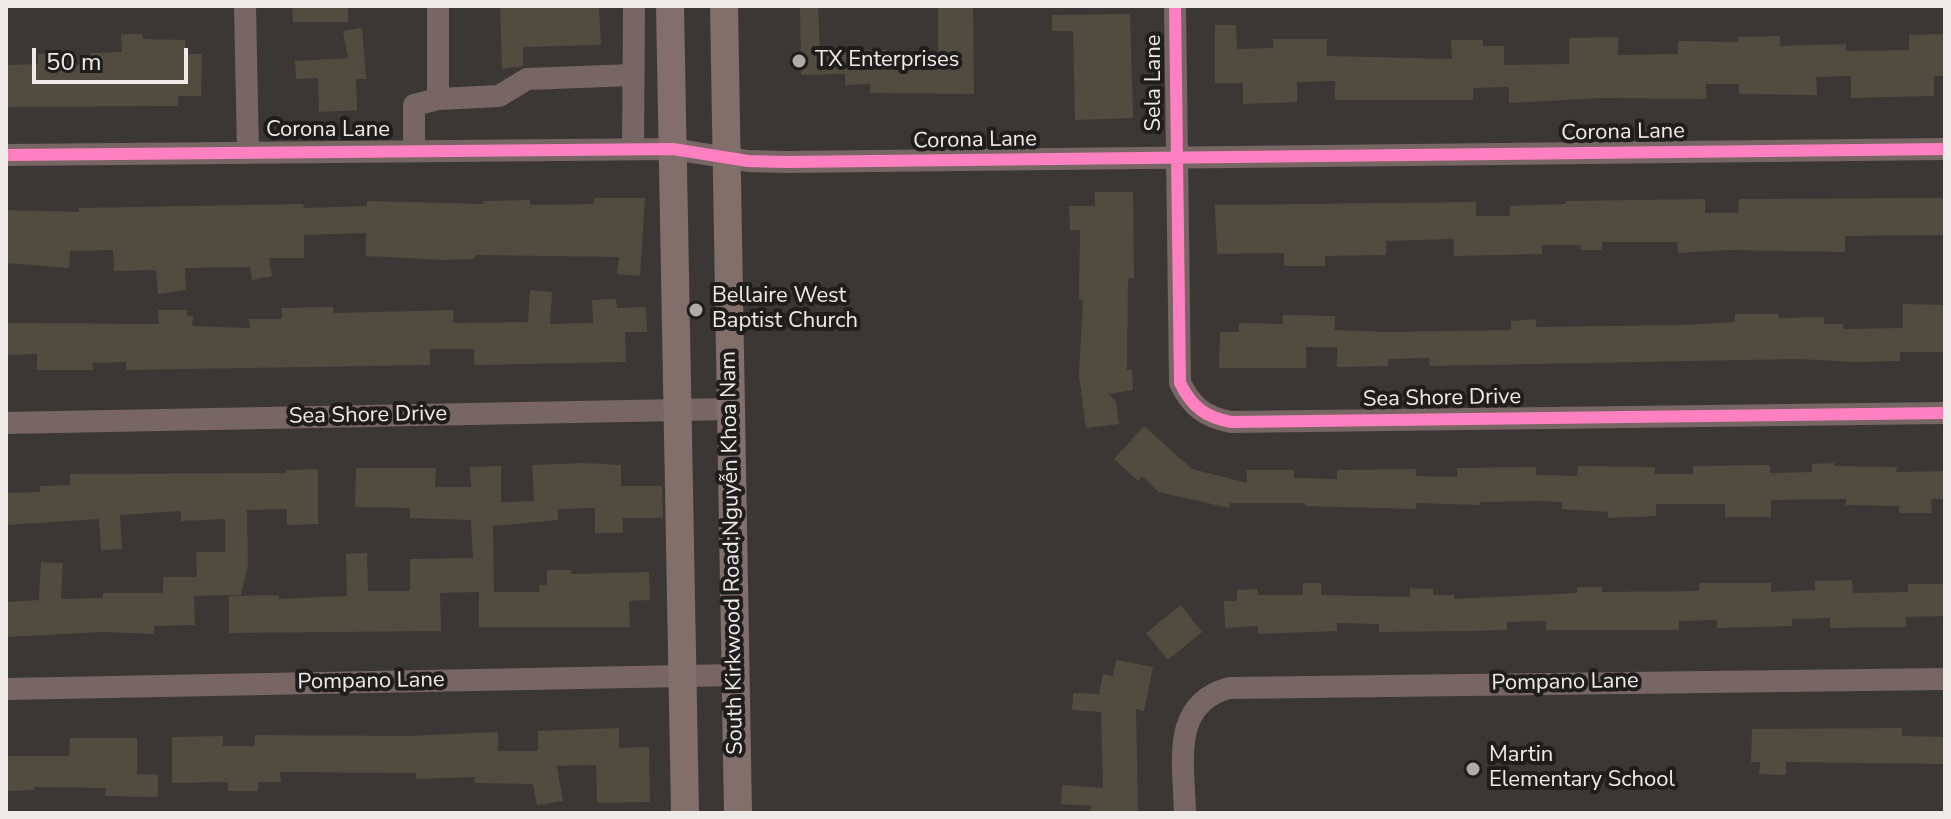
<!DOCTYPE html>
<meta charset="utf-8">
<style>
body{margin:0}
#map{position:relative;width:1951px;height:819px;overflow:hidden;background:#3a3735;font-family:"Nunito Sans",sans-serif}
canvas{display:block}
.frame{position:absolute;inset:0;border:8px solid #edeae8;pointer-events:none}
.scale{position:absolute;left:32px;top:48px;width:156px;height:36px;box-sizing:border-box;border:4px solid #edeae8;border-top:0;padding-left:10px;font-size:24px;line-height:28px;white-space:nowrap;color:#edeae8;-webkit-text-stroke:6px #201e1d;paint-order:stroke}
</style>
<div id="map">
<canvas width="1951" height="819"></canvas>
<div class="frame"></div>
<div class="scale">50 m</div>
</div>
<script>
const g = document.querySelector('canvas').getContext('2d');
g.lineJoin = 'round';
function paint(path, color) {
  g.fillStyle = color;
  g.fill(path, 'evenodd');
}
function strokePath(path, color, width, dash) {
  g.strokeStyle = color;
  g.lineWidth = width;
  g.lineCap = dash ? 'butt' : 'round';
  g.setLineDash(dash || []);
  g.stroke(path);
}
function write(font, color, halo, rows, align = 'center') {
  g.font = font + ' "Nunito Sans",sans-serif';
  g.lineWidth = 8;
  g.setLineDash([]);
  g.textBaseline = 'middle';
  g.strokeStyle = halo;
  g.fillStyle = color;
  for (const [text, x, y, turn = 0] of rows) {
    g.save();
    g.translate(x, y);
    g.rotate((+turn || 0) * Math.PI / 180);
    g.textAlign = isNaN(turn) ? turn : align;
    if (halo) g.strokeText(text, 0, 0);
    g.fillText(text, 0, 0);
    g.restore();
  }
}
paint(new Path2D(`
 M292,6h56v16h-55z
 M500,6h99l2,39 -78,2v19l-21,3z
 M800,6h18l2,45 67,-1 1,17h7v3h43v-64h35l1,88 -104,-1v-9l-25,1v-11l-44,1z
 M1130,14l3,104 -58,2 -2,-89h-21v-16z
 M1215,25h21l1,24 36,-1v-9h54v17l125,3 -1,-19h32v6h21v19l65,-1v-26l49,-1v18l60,-1v-13l60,1v-5l42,-1v10l66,-2v7l63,-1v-15l36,-1v42h-11v20l-83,2v-22l-35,1 1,18 -78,-1v-10h-33v15l-104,-1 -93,5v-16l-36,1v12h-138v-19l-38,1v20l-54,2v-21h-28z
 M362,28l4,51h-10l1,31 -38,2 -1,-34 -22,1 -1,-18 53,-3 -5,-27z
 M121,34h21l1,5 42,1v14h17l-1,42h-23v10l-172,1v-42l32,-1v-10h21v10l31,1v-12l32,-1z
 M1095,192h38l1,86h-6l-1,92h5l1,20 -25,4 8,7 3,23 -33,4 -7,-52 4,-76h-4l1,-70h-10l-1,-24h26z
 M594,198h51l-5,78 -23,-2 2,-17 -144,-2v4l-32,1 -77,-4v-23l-62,2v23h-35l3,18 -20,4 -2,-13 -65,1 1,22 -28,4 -2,-24 -42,1 -1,-21 -43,1 -1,17 -63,-5v-53l73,2v-4l224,-4 1,4 63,-2v-5l116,3v-3l47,-1v5l64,-1z
 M1945,198v37l-100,1v16l-116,-2 -51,3 -1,-11h-75v8h-21v-5h-39v9l-88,2v-17l-68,2v14l-61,1v10h-41v-13l-67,1 -2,-49 261,-3v14h34v-10l56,-2v-3l139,-2v14h33l1,-14z
 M530,290l22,2 -2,32 43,-1 -1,-23 24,-1 1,9 29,-1 1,25h-22l1,30 -152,3v-16h-44v16l-304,5v-8l-34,1 1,7h-56v-16l-31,1v-32l153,1 -1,-14h29v6h6l-1,10 58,2 -1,-9h33v-11l51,-1v6l120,-3 1,13 74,-1z
 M1903,304l42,1v47h-45v9l-46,1 -57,-3 -367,7 -1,-8 -41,1v7l-51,1v-20h-31v21h-87l1,-36h19v-9l44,1v-9l52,1v14l52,2 124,-2v-9l25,-2v8l148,-2 51,-3v-8h43l1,4 45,-1v7h19v5l60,-1z
 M1144,426l48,43 55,14v-13h47v8l43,1v-9l79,-1v7l41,1v-9l79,-1v8l41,1 1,-10 77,1v7h38v-8l77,-1v8l42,-1v-8l22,-1v3l63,1 -1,5 49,-1v28h-14l1,14h-33v-7l-53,-1v-6l-75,1v17h-46v-13h-69v12l-48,2v-6l-46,-3v-7l-25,-1 -57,1v3l-64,-2v6l-111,-3v-3h-75l-1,5 -70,-16 -17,-16 -4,5 -24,-22z
 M583,463l38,2v21h41l1,32h-40v15h-28v-25l-37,1v11l-65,6 1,66h45v-7h8v-15h24v4l78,-2 1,28 -21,1 1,26h-151v-35l-39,1 1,38 -212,2v-37l50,-1v4l68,-3 -1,-42 21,-1 1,38h42v-32l63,-1 -2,-38 -61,-2v-10l-55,-1 1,-39h80l-1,19h36l-1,-20 31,-1v36l33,-1 -2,-36z
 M318,469v55l-31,1v-16l-40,1 1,55 -7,30 -47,1 1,29 -41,1v8l-52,-2 -96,5v-35l33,-2 2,-38 22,1 -2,36 42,-1v-5h60v-16h34l-1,-25h29v-33l-44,2v-10l-61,4 2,34 -21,1 -2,-31 -93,6v-32l34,-1v-6l30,-1v-11l216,-1v-3z
 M1852,580l1,13 55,-1v-8h37v32l-39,1v10l-76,1v-10l-38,1v7l-38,1 -37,1v-8l-38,1v9h-133v-9l-39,1v8l-40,1 -88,1v-8l-42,-1v8l-79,3v-8l-33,2 -1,-27h13v-11l20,-1 1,6h45v-12h18v12l89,2v-9l23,1v6h21v4l123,-6v-6h25v5l97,-1v-8h72v9l44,-2v-9z
 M1181,605l21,27 -34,28 -22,-27z
 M1116,660l37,7 -9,44 -8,-2 2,104h-47v-7l-30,-2 1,-19 41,3 -2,-76 -29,-2 1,-17 26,1 4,-20 10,2z
 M619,728v20l30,-1 1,55 -53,1 -1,-38 -39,1 6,35 -26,4 -4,-21 -59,-1 1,-6 -59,2v-6l-136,-1 1,10h-23v9h-30v-9l-56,1v-46l51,-1v10h32v-11l152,1 91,-4v19h40v-20z
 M1902,728v8l43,1v27l-159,-2v13l-27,-1 1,-12h-9l1,-33z
 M70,738h67v36l21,1v22l-53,-1 1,-8 -72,-1v3l-28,1v-35h63z`), '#524b3f');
strokePath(new Path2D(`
 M245,6l3,146
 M438,6v93l61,-3 28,-17 105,-4
 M1175,6l5,377c12,24 25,34 51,39l714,-9
 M633,149l1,-143
 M414,151v-46l24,-6
 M6,155l667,-6 75,12 38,1 1159,-13
 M6,423l724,-14
 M6,689l730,-14
 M1185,813c-1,-49 -15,-109 44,-125l716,-9`), '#776663', 22);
strokePath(new Path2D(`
 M670,6l15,807
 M724,6l14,807`), '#826e6b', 28);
strokePath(new Path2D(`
 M1175,6l5,377c12,24 25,34 51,39l714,-9
 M6,155l667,-6 75,12 38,1 1159,-13`), '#ff80c0', 12);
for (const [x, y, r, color] of [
 [799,61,8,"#aeaba9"],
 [696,310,8,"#aeaba9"],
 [1473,769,8,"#aeaba9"]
]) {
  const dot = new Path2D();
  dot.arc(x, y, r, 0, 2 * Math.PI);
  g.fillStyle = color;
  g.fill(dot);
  strokePath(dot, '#201e1d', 3);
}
write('22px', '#edeae8', '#201e1d', [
 ["TX Enterprises",815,61],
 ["Bellaire West",712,297],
 ["Baptist Church",712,322],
 ["Martin",1489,756],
 ["Elementary School",1489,781]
], 'left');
write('22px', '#edeae8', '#201e1d', [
 ["Sela Lane",1155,83,-90],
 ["Corona Lane",328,131],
 ["Corona Lane",1623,133,-1],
 ["Corona Lane",975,141,-1],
 ["Sea Shore Drive",1442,399,-1],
 ["Sea Shore Drive",368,416,-1],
 ["South Kirkwood Road;Nguyễn Khoa Nam",733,553,-91],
 ["Pompano Lane",371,682,-1],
 ["Pompano Lane",1565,683,-1]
]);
</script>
